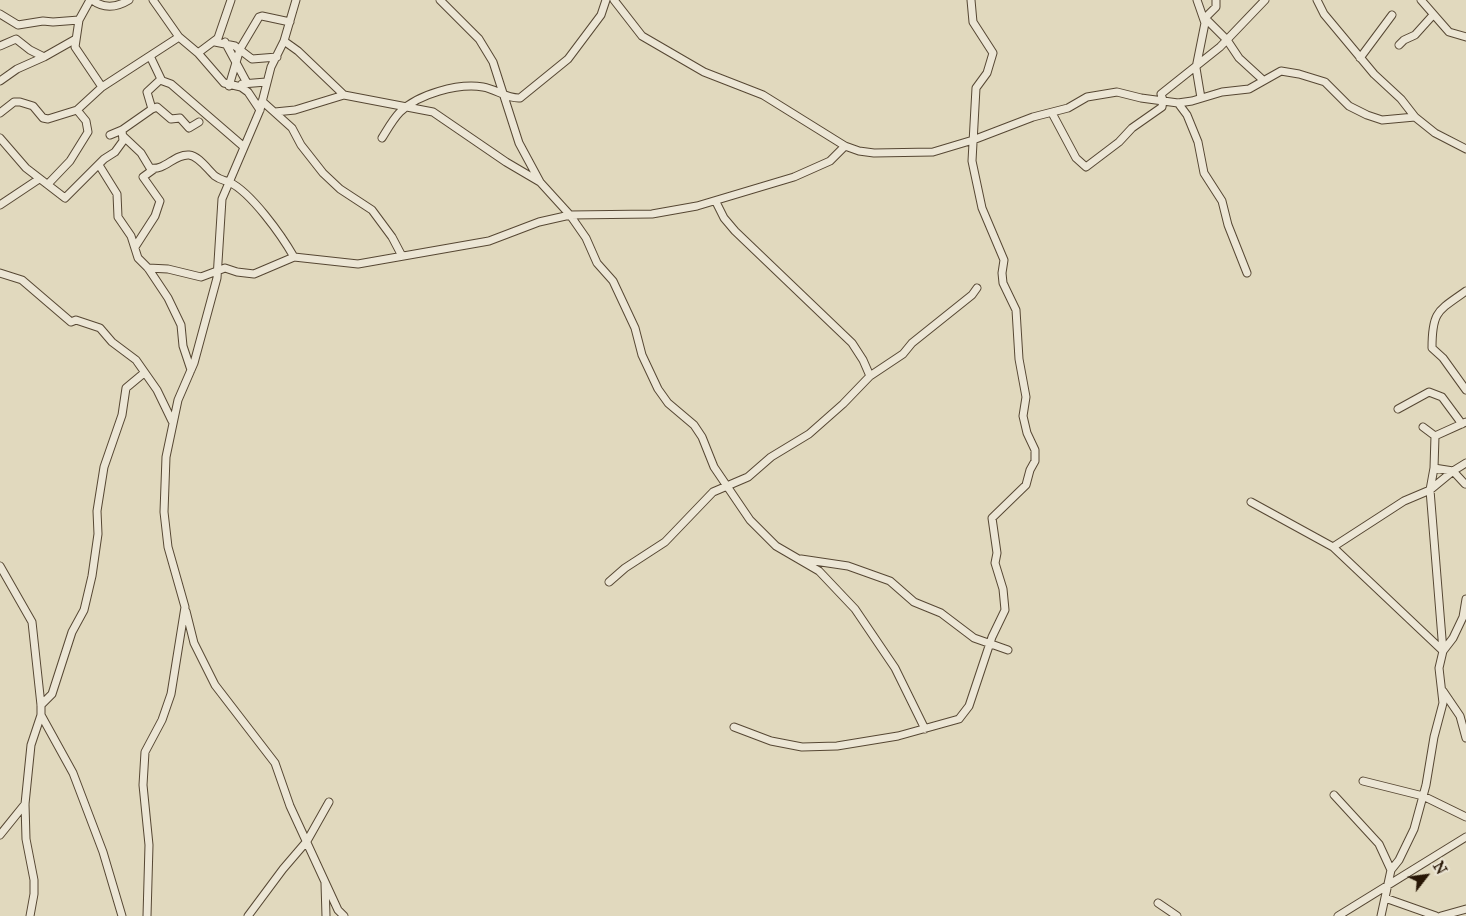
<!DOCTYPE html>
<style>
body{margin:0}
#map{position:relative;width:1466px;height:916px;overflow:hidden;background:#e1d9be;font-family:"IM FELL Great Primer",serif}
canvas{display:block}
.north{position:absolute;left:1401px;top:851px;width:50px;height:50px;-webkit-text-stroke:4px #ece6d5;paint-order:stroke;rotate:60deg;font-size:14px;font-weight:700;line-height:20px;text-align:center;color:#271605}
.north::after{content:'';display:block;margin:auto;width:18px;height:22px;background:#271605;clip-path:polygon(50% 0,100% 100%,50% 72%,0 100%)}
</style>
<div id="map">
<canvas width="1466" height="916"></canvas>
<div class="north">N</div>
</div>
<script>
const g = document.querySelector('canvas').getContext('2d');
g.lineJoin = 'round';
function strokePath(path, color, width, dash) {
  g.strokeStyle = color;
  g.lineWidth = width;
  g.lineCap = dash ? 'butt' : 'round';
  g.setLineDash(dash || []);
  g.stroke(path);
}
const street = new Path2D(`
 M92,0c12,9 24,8 37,0
 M153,0l26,37 19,16 26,30 17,4 7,5 12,18
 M440,0l39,39 14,23 26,81 21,39 30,33 16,23 11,25 16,18 22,47 7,27 16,34 10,14 26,22 8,12 12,30 36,53 26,26 43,25 36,38 40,59 30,61
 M614,0l28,36 62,36 59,23 82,51 14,5 15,2 59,-1 40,-12 60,-23 35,-9 19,-11 30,-5 24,6 37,5 14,-2 30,-9 27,-3 32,-18 18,3 26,8 24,24 18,9 15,5 33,-3
 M1197,0l8,23 -9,45 5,30
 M1216,0v7l-11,11 22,22 12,18 24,22
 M1317,0l7,14 50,60 27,25 14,18 20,16 31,16
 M1421,0l28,32 17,5
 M0,14l18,11 25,-4 10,1 26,-2
 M284,41l14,10 46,44
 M215,42l20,4 17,13 25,-2
 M225,42l22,41
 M1399,45l5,-5 11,-5 18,-20
 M0,46l16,-7 14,11 14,7
 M198,53l20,-15 13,-38
 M1360,58l32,-43
 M160,80l11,4 73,63
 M0,81l17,-12 27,-12 30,-17
 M242,84l24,-2
 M229,86l11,-37 19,-32 3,-1 28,6
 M102,87l77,-50
 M262,101l30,27 9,17 22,28 17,16 32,21 20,27 10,19
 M1178,103l9,12 11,27 6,31 18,28 6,24 19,48
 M152,109l5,-2 14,12 9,-1 9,10 10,-6
 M275,112l20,-2 49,-15 89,17 73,50 34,20
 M0,113l14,-11h6l13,4 10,12 5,1 29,-9 25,-23 -27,-40 4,-27 11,-20
 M1052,113l24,45 10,9 33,-25 13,-14 30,-21 1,-7 -2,-6 59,-47 45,-47
 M110,135l12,-5 30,-21 -5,-17 14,-13 -11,-23
 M123,136l18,17 9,15c15,3 24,-14 39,-13 10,1 19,15 26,21 5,4 9,4 14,6 22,10 53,54 65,75
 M0,138l26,30 39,30 39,-39 11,-7 8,-11 -1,-11
 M382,138c5,-8 11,-19 18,-26 18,-18 58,-29 83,-25 13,2 24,12 37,11l48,-39 33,-44 5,-15
 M99,165l18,29 1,23 13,19 7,22 10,10 20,30 13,27 2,21 8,24
 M48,184l22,-23 18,-29 -2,-11 -9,-11
 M716,202l8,16 11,13 117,112 11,17 7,16
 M0,205l39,-26
 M135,247l20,-31 5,-15 -17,-24 11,-8
 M148,268l20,1 33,8 24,-9 12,4 17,2 40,-17 64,7 131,-23 50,-19 31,-7 82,-1 45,-8 97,-29 36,-16 15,-15
 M0,273l22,7 49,42 5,-2 24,8 12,14 24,18 21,30 15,31
 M1466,291c-28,20 -34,20 -34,57l11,10 23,32
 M1398,409l31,-17 13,5 20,27
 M1423,427l12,9 31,-14
 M1435,436l-1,32 19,3 12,13
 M1434,468l-4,22 13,161
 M1251,502l82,45 110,104
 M1333,547l71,-46 26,-11 23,-19 13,-8
 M801,559l47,7 42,15 24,21 27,11 33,25 34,12
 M0,566l32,56 9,83v10l-10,30 -6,59 1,35 8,41v14l-4,22
 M609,582l16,-14 40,-26 48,-50 35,-15 23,-20 38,-23 34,-30 27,-28 33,-22 9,-11 60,-48 5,-7
 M186,611l8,32 21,42 60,78 15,43 48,104 6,6
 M1443,691l17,25 6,22
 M41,705l11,-11 20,-62 12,-22 8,-34 6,-42 -1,-23 7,-44 18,-52 4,-27 18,-15
 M41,715l32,58 30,79 19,64
 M734,727l37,14 31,6 35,-1 61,-10 61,-17 10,-13 23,-69 13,-27 -2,-21 -8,-26 2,-10 -5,-35 34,-33 4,-15 5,-9v-11l-8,-17 -4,-17 3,-19 -7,-38 -3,-49 -13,-27 -1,-10 2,-13 -22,-52 -10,-47 4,-73 11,-15 6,-20 -20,-31 -2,-22
 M1363,781l60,15 43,21
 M1334,795l45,49 12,26
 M0,835l25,-31
 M325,883l1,33
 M1385,898l51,18
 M1158,903l19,13
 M147,916l2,-71 -6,-60 2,-33 17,-32 9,-26 14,-87 -17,-60 -4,-35 2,-55 12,-57 16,-37 23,-85 5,-79 38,-89 11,-43 13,-26 12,-41
 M248,916l35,-47 24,-28 22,-39
 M1338,916l128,-79
 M1381,916l10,-46 8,-10 15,-31 12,-44 8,-48 9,-34 -4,-35 4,-17 10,-13 10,-21 3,-18
 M1441,916l25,-7`);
strokePath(street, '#564733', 9);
strokePath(street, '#ece6d5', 7);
</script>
